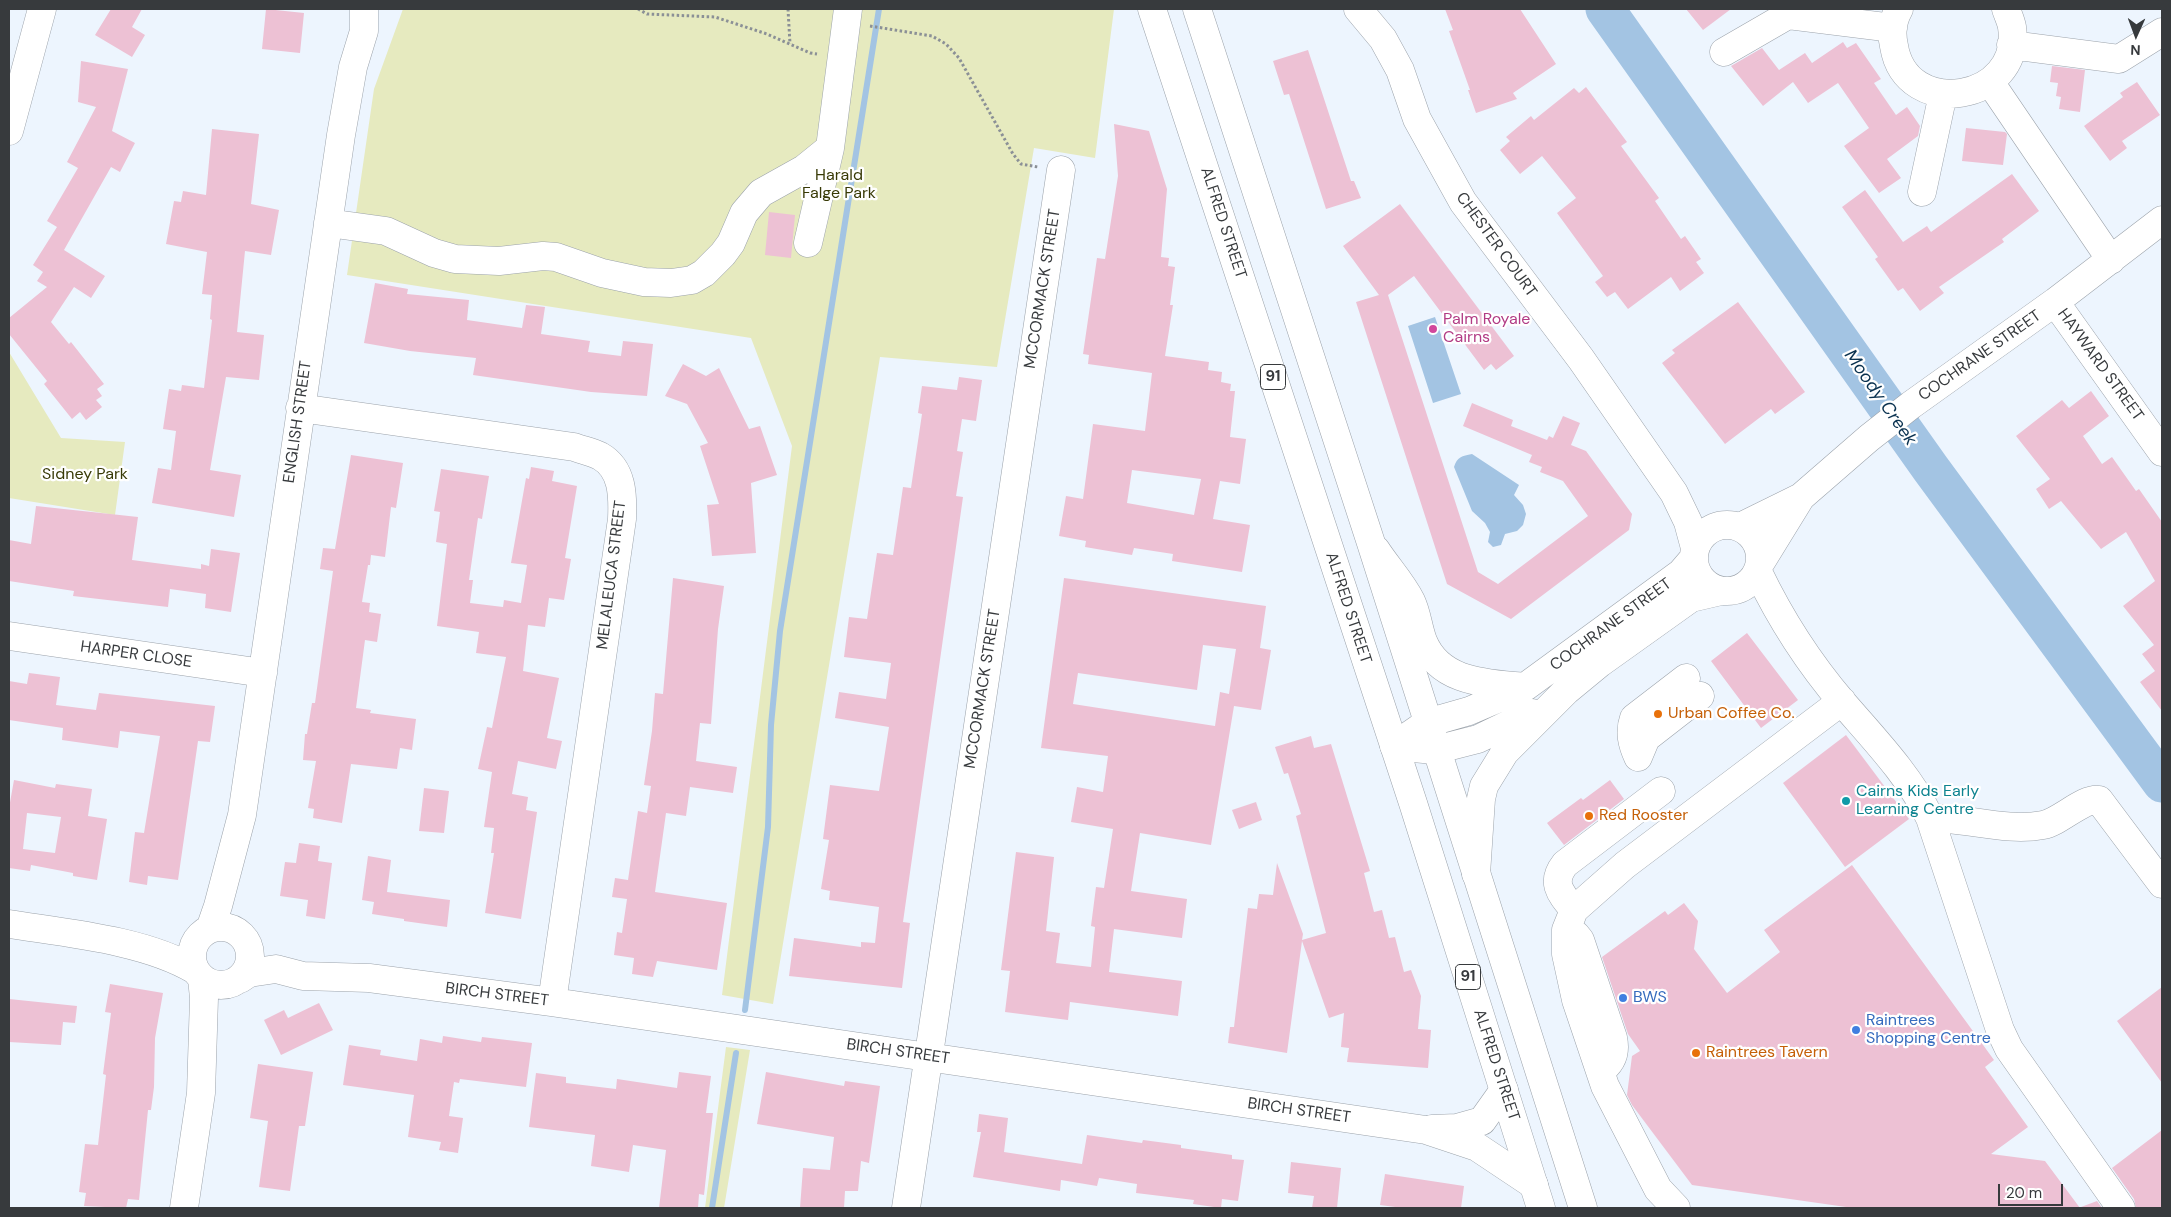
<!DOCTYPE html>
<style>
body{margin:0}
#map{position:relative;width:2171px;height:1217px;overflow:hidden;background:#edf5fe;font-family:"DM Sans",sans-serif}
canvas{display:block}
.frame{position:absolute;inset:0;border:10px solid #373a3d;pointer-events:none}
.north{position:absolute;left:2111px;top:10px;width:50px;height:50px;-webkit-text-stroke:4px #fff;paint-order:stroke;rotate:182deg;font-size:14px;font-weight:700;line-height:20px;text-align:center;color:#373a3d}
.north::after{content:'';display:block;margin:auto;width:18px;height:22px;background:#373a3d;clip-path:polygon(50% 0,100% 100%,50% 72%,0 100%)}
.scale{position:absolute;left:1998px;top:1184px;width:65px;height:22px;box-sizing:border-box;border:2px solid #373a3d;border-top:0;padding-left:6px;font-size:15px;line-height:18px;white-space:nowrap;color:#373a3d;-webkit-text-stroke:4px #fff;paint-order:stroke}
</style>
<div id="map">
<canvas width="2171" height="1217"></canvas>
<div class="frame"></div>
<div class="north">N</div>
<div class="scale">20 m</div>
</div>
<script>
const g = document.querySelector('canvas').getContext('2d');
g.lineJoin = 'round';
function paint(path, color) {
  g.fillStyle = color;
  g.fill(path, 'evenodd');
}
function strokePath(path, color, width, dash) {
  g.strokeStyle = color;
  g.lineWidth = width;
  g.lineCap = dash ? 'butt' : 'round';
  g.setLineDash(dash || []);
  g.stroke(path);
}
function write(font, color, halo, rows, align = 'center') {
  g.font = font + ' "DM Sans",sans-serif';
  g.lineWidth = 4.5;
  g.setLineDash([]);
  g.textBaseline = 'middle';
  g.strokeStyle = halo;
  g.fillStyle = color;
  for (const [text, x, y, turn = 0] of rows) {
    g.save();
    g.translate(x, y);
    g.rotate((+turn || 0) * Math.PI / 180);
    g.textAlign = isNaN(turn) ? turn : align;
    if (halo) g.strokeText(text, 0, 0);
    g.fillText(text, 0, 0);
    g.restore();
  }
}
paint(new Path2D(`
 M403,9h711l-19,149 -61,-10 -37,219 -117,-10 -107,647 -51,-9 70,-549 -41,-108 -404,-63 27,-186z
 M9,352l52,86 64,4 -10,73 -106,-17z
 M726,1047l24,3 -26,158h-19z`), '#e6eabf');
paint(new Path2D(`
 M1435,317l26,77 -28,9 -25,-77z
 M1472,454l47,31 -5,10 9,10 3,9 -3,11 -6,6 -12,3 -4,11 -8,2 -5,-5 2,-10 -5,-9 -13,-12 -18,-44c3,-10 8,-11 18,-13z`), '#a3c4e3');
strokePath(new Path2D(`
 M745,1010l23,-183 3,-102 9,-94 99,-622
 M712,1208l24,-155`), '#a3c4e3', 6);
strokePath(new Path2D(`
 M1605,9l326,460 231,314`), '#a3c4e3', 39);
paint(new Path2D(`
 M111,9h31l-10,18 13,8 -13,22 -37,-22z
 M266,9l38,4 -4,40 -38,-4z
 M1445,9h75l36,55 -43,29 4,6 -41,14 -8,-23h2l-21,-59 4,-1z
 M1686,9h45l-28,21z
 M1843,42l4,6 9,-5 25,36 -7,4 22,32 11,-8 13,19 -2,10 -31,23 14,19 -22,15 -35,-47 25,-18 -31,-45 -30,20 -15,-21 -30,24 -32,-40 31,-18 17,22 26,-17 7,10z
 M1308,50l43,131h3l7,17 -35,11 -37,-115 -5,1 -11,-34z
 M81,61l47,8 -16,62 23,12 -15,29 -9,-5 -47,83 41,26 -14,22 -17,-11 -23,35 18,22 2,-2 33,42 -7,5 5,7 -6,4 6,7 -16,13 -6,-8 -8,7 -28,-35 3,-3 -38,-47v-16l38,-31 -10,-6 6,-9 -10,-7 24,-38 -10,-6 31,-53 -11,-6 29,-55 -18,-5z
 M2052,66l33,4 -5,42 -21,-3 2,-12 -5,-1 2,-13 -8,-1z
 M2137,82l23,33 -38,26 5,7 -17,13 -26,-35 39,-29 -3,-4z
 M1586,87l41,55 -6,4 38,52 -4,3 26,38 4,-3 16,23 -5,3 8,11 -24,18 -9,-14 -43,32 -13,-17 -8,5 -12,-15 8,-6 -46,-63 19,-15 -34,-42 -22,18 -20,-24 10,-9 -4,-4 25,-21 3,4 40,-32 5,5z
 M1114,124l35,7 18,58 -6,68 8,1 -1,8 7,1 -5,38h3l-8,51 44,6 -1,8 14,2 -1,10 10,2 -1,7h5l-5,46 16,2 -6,45 -20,-3 -7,38 37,6 -8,47 -70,-11 1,-7 -39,-6 -2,7 -47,-8 1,-6 -27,-5 7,-40 17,3 10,-75 52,7 7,-58 -64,-9 1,-9 -6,-1 14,-96 8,1 13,-83zM1132,470l69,9 -7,36 -67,-12z
 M1966,128l39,4 2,2 -4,31 -41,-4z
 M212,129l47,5 -8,70 28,6 -8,45 -26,-4 -8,81 27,3 -5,45 -33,-3 -16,93 31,5 -7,42 -82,-14 6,-35 13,2 5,-39 -13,-2 6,-40 12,2 1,-6 22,3 8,-68 -2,-1 2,-24 -10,-1 5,-42 -41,-8 8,-43 7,1 2,-11 23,4z
 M2012,174l27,37 -37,28 2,3 -65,45 5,6 -24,18 -17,-23 -5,3 -23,-32 3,-2 -36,-50 23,-17 38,52 24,-16 4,6z
 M1400,204l114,152 -18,14 -5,-6 -7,6 -70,-94 -26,19 90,277 20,12 90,-68 -25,-35 -23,-9 2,-5 -13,-5 3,-7 -69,-29 9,-23 41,17 -2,6 36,14 2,-4 4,2 10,-22 17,7 -9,22 15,6 46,63 -3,16 -118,89 -64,-35 -91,-282 23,-7 -36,-49z
 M769,212l26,3 -4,43 -26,-3z
 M375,283l33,6 -1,5 62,6 -2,20 55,8 4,-23 19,2 -4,27 49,7 -2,11 33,4 2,-15 30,3 -6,52 -56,-4 -118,-17 3,-17 -66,-7 -46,-8z
 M1738,302l67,90 -30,22 -4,-5 -46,35 -63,-81 13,-10 -3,-3z
 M683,364l23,12 13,-8 30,61 11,-3 17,49 -26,8 5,70 -44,3 -5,-51 12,-1 -19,-58 8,-3 -21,-39 -22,-8z
 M959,377l23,3 -6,41 -14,-2 -5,32 6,1 -7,44 7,1 -60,425 7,1 -8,65 -113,-12 5,-38 67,9v-5l14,1 4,-36 -50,-7 1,-9 -9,-2 8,-49 -6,-1 7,-54 49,6 10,-64 -54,-9 4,-26 47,7 5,-36 -47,-6 5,-40 18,2 10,-66 16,2 10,-68 8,1 11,-74 -4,-1 4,-27 35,4z
 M2091,391l18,25 -26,20 19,28 10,-7 24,34 3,-2 23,33v189l-22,-29 15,-11 -13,-17 12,-9 -31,-39 32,-25 -29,-49 -25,17 -40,-48 -12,8 -13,-20 14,-10 -34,-43 46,-36 7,8z
 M351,455l52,8 -7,45 -5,-1 -6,50 -14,-2 -1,10h-2l-6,37 8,1 -1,9 12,2 -4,28 -12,-2 -9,68 15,2 -1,3 46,6 -4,31 -12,-2 -3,21 -46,-5 -9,59 -29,-5 1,-9 -6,-1 8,-47 -13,-1 2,-26h2l5,-31h3l18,-132 -13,-2 3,-21 12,1z
 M531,467l23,4 -2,10 25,5 -12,72 6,1 -7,41 -15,-2 -4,29 -17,-2 -5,46 36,7 -12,60 15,3 -6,28 -38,-8 -6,33 16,3 -2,13 11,2 -16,107 -36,-6 9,-60h-3l3,-25 -10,-1 8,-55 -14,-3 9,-42 5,1 14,-71 -30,-4 3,-21 -42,-6 10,-82 -11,-2 4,-30 -6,-1 7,-42 48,7 -7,43 -4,-1 -9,62h4l-3,23 33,4 1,-7 17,3 6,-38 -16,-2 15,-85 3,1z
 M36,506l102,11 -6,43 69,9v-5l8,2 2,-17 29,4 -9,59 -26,-4 1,-14 -36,-5 -2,18 -95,-11 1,-5 -65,-10v-41l22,4z
 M673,578l51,8 -6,43 -7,95 -11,-1 -4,38 41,6 -4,26 -43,-6 -4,29 -20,-3 -11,79 72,11 -10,67 -60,-9 -4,16 -21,-3 2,-16 -20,-3 3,-23 5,1 5,-34 -15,-2 3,-19 13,2 10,-69 9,2 4,-27 -7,-1 8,-54 3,-38 8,1z
 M1064,578l202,28 -6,42 11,2 -10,60 -27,-4 -23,139 -71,-12 -9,58 56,8 -5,39 -68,-9 -5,43 73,9 -4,35 -108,-14 -2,18 -63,-8 5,-41 -9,-1 15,-118 38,5 -8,74 14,2 -4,30 35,4 4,-40 -4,-1 5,-39 8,1 9,-59 -42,-7 6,-35 26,5 5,-36 -67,-8zM1203,645l33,4 -7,45 -9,-2 -5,34 -142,-22 5,-31 119,17z
 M1747,633l51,67 -37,28 -50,-67z
 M29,673l31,4 -4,28 40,5 3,-17 116,13 -5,36 -12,-1 -20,139 -30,-4 -1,9 -18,-3 6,-50 9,1 16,-97 -40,-5 -2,17 -56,-8 1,-12 -54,-8v-39l18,3z
 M1846,735l63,84 -64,48 -62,-84z
 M1311,736l3,12 17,-4 39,127 -6,2 10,39 8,-2 7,28 6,-1 9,35 7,-2 10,26 -3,33 13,1 -3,38 -81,-6 2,-14 -8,-1 3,-34 -15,5 -27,-77 -15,112 -59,-10 2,-16h4l14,-119 9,1 2,-15 14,1 4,-32 26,71 -1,6 24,-7 -30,-117 5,-2 -13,-41 -4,1 -9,-27z
 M14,780l41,8 1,-4 36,5 -4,27 19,3 -10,61 -24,-4v-3l-42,-8 -1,6 -21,-3v-60zM27,813l34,4 -6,36 -32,-4z
 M1610,780l14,19 -60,46 -17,-22 34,-25 2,2z
 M424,788l25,3 -5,42 -25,-2z
 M1256,802l6,18 -23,9 -7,-19z
 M299,843l21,3 -2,15 14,2 -7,56 -19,-3 2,-16 -28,-4 5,-34 11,1z
 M368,856l23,4 -4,32 63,8 -3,27 -43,-6v-2l-32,-5 2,-12 -12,-2z
 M1852,865l142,195 -9,7 43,60 -37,27 54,7 35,47h-227l-161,-23 -60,-80 -5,-10 5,-39 8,-5 -12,-17 -26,-77 63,-46 3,4 16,-12 14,18 -4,28 33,44 53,-41 -16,-22z
 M110,984l53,9 -8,45 -1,49 -3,23h-3l-9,90 -11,-1 -2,9 -42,-2 2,-13 -7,-1 6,-48 13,1 8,-70 -3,-1 8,-61 -6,-1z
 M2162,987v96l-45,-62z
 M9,999l68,7 -2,17 -12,-1 -2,23 -52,-3z
 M319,1003l14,27 -52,25 -17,-35 20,-10 4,8z
 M443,1036l38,6 1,-5 50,6 -6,44 -66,-8 -1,4 -5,-1 -5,34 14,2 -5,35 -19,-3 2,-8 -33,-5 6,-42 -71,-10 6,-40 32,5 -1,5 37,6 3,-22 22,4z
 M258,1064l55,8 -8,54h-6l-9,65 -31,-4 9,-66 -18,-3z
 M679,1072l32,4 -5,37h7l-9,82 -5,-1 -1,14h-39l7,-58 -33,-5 -4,27 -38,-6 4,-31 -66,-8 7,-54 30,4v6l50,6 1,-10 60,9z
 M766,1072l78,14 1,-5 35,5 -11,77 -8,-2 -3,30h-13l-1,17h-44l3,-40 27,2 4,-33 -77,-13z
 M979,1114l29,4 -4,34 78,12 5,-29 55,8 1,-3 38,5v3l51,7v4l12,1 -6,41 -16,-2 -1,9 -28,-4 1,-4 -58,-7 1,-9 -38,-6 -2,8 -36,-6 -1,11 -87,-14 8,-45h-4z
 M2162,1130v78h-26l-2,-9 -22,-31z
 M1291,1162l50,6 -4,40h-25l2,-12 -26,-3z
 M1385,1174l79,12 -3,22h-58l-23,-3z
 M2097,1201l5,7h-21v-1z`), '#edc1d4');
const minor = new Path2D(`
 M1358,9l25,30 17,31 17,49 46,83 118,157 93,134 14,29 7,26
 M1899,9c-7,12 -8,24 -5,37 12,75 129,56 118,-19 -1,-6 -4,-12 -6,-18
 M2011,45l108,14 43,-27
 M1724,52l64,-37 105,13
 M1990,82l121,178
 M9,131l33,-122
 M1922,192l21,-98
 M328,223l58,8 48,22 21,6 44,2 44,-5 13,1 46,16 42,9 27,1 21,-3 12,-7 19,-19 8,-11 13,-30 17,-20 43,-24 26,-21 18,-139
 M808,243l22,-95
 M2055,302l107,150
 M300,408l274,39c8,3 18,5 26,9 23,13 23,40 22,63l-70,483
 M1694 558a33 33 0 1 1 66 0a33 33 0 1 1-66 0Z
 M1740,527l61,-30 68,-59 42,-33 144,-103 107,-82
 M1376,550c11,17 26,33 35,51 6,12 7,27 12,40 17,42 63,42 102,46
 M1761,562l40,-65
 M1758,572c23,48 50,90 85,131 31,36 66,72 87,115 37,0 77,14 113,7 17,-3 41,-28 56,-25l63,84
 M9,636l254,37
 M1394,746l33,-23 42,-12 56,-24 156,-114 12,-14
 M1413,748l22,2 43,-11 54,-26
 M1638,757c-6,-13 -9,-25 -4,-39l52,-40
 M1638,757l8,-19 54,-42
 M1930,818l70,212 9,19 112,159
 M1476,874l5,-75 3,-13 21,-34 61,-61 34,-28 91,-65 30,-7
 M1574,910c-13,-16 -24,-27 -9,-46l96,-73
 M9,924c57,9 136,16 186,46
 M192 956a29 29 0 1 1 58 0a29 29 0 1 1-58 0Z
 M210,929l8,-23 24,-91 99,-680 12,-68 11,-36v-22
 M1566,930l10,5 4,5 33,98c3,14 -1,25 -13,33
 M240,979l9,-6 27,-4 27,7 66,2 183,24 874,128 51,17 57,38
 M1432,1129l25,-1 25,-7 22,-31
 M184,1208l17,-115 3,-95 -2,-20
 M906,1208l155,-1038
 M1676,1208l-18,-19 -53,-103 -29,-86 -10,-46v-24l8,-20 51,-45 217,-164`);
const major = new Path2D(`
 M1152,9l261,794 128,405
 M1197,9l174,534 212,665`);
strokePath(minor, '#9ca3ab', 29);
strokePath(major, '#9ca3ab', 29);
strokePath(new Path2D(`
 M638,9l9,5 68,3 52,17 43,19 7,1
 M788,9l2,35
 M870,26l62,10 14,8 13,14 54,96 8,10 17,3`), '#8b9096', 3, [2.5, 2.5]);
strokePath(minor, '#fff', 28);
strokePath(major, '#fff', 28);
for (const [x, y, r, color] of [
 [1433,329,5,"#d1479c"],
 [1658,714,5,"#e8710a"],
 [1846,801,5,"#0f9aa8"],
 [1589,816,5,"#e8710a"],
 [1623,998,5,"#3f7fe0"],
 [1856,1030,5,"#3f7fe0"],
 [1696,1053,5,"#e8710a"]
]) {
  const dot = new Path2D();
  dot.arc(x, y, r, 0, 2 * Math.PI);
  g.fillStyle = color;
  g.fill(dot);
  strokePath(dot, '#fff', 2);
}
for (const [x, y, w] of [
 [1273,377,25],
 [1468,977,25]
]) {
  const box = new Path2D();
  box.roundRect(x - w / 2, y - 12.5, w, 25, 4);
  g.fillStyle = '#fff';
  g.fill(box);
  strokePath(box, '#373a3d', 1);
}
write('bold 15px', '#373a3d', null, [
 ["91",1273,377],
 ["91",1468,977]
]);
write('16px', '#383a06', '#fff', [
 ["Harald",839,176],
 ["Falge Park",839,194],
 ["Sidney Park",85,475]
]);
write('16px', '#373a3d', '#fff', [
 ["ALFRED STREET",1223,223,72],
 ["CHESTER COURT",1496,245,54],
 ["MCCORMACK STREET",1043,289,-81],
 ["COCHRANE STREET",1980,356,-35],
 ["HAYWARD STREET",2100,365,54],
 ["ENGLISH STREET",298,422,-82],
 ["MELALEUCA STREET",612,575,-83],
 ["ALFRED STREET",1348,608,72],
 ["COCHRANE STREET",1611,625,-36],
 ["HARPER CLOSE",136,655,8],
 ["MCCORMACK STREET",983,689,-81],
 ["BIRCH STREET",497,995,7],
 ["BIRCH STREET",898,1052,8],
 ["ALFRED STREET",1496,1065,72],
 ["BIRCH STREET",1299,1111,8]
]);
write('16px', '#b23c85', '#fff', [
 ["Palm Royale",1443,320],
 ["Cairns",1443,338]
], 'left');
write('16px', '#c56008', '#fff', [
 ["Urban Coffee Co.",1668,714],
 ["Red Rooster",1599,816],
 ["Raintrees Tavern",1706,1053]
], 'left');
write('16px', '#0d838f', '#fff', [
 ["Cairns Kids Early",1856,792],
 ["Learning Centre",1856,810]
], 'left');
write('16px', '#366cbe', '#fff', [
 ["BWS",1633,998],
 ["Raintrees",1866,1021],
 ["Shopping Centre",1866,1039]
], 'left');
write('italic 18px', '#0a3250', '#fff', [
 ["Moody Creek",1880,398,55]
]);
</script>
